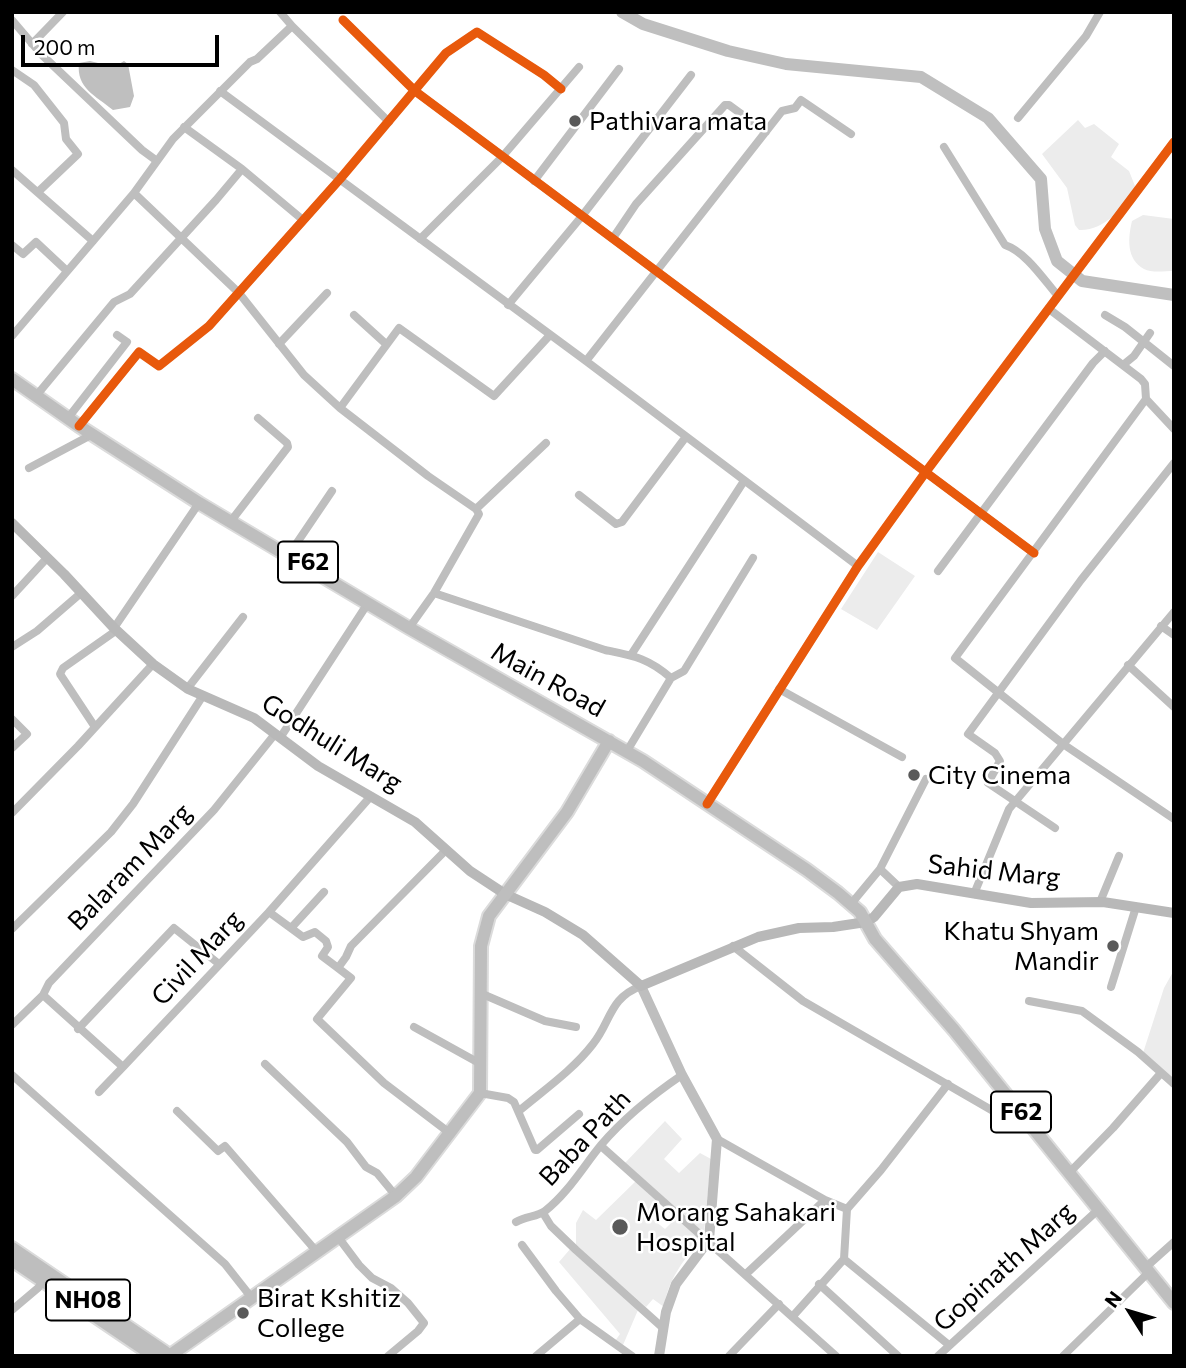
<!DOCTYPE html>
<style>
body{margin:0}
#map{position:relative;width:1186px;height:1368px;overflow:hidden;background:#fff;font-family:Commissioner,sans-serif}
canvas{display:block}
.frame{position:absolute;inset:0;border:14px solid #000;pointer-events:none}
.north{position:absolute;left:1095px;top:1277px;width:70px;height:70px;-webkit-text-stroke:5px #fff;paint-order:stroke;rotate:307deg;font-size:19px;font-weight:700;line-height:28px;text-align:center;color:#000}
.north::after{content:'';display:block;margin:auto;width:24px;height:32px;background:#000;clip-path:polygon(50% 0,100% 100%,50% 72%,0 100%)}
.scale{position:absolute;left:21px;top:35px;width:198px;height:32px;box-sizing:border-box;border:4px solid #000;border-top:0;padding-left:9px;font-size:21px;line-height:24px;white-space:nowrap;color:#000;-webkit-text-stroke:5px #fff;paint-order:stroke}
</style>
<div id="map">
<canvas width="1186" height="1368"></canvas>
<div class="frame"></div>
<div class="north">N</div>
<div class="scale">200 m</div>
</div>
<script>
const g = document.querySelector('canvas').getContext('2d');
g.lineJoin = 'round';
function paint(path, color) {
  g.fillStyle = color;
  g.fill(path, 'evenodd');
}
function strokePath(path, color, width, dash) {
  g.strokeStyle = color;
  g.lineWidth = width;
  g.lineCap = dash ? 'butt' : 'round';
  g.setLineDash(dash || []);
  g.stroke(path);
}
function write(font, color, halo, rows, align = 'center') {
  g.font = font + ' Commissioner,sans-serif';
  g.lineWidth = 5;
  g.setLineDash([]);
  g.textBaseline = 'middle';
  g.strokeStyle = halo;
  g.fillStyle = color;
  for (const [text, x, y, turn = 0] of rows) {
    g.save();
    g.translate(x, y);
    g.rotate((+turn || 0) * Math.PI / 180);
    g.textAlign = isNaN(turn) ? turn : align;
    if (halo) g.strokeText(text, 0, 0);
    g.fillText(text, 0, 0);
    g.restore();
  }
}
paint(new Path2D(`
 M1078,120l7,8 9,-4 25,20 -8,13 18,14 8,20c-16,17 -32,40 -58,39l-4,-5 -8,-37 -25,-34z
 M1143,215l31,4v52c-9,0 -23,2 -30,-2 -18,-10 -16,-31 -12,-48z
 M878,552l37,24 -38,54 -36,-21z
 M1174,970v111l-31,-28 21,-65z
 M665,1121l17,18 -18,20 15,14 21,-20 11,6 -7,74 -79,-70z
 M638,1179l20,19 -12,16 19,15 13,-13 23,23c-17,21 -33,40 -37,68l-11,-8 -7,8 -70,-61v-23l7,-13 13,10z
 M571,1248l67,62 -15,35 -8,-4 5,-7 -61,-72z`), '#ececec');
paint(new Path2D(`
 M90,61l24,6 10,-6 4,3 6,32 -4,11 -17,3c-17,-14 -37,-22 -34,-47z`), '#bfbfbf');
strokePath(new Path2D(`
 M622,12l21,12 85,27 58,13 135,13 67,41 53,61 4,50 12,32 25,20 92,14`), '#bfbfbf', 12);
const primary = new Path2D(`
 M12,379l67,47 120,77 210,125 234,133 164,109 31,23 22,19 15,27 79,91 220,273
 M12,1248l153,104
 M12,1260l142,96
 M172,1354l224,-158 20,-19 64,-84 1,-147 8,-30 78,-104 42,-71`);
strokePath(primary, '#dbdbdb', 16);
strokePath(new Path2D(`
 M12,20l29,34 101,96 15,11
 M343,20l72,71 619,462
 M292,26l97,96
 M32,44l31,-32
 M12,70l22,15 30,38 2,16 12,15 -40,38
 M220,91l366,270 272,205
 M1018,118l68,-82 14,-24
 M184,127l58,42 61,51
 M944,147l61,98c21,7 39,35 53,51
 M12,170l81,71
 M534,181l85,-112
 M134,193l105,100 65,82 36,33 88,68 48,33 3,5 -45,79 -25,35
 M613,238l23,-34 89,-99h4l37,27
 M420,239l82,-82 77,-90
 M12,245l11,9 13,-12 31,29
 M508,305l74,-89 109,-141
 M1049,309l92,70 4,5 1,15 28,30
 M354,315l32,29
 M1105,315l20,12 49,39
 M12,336l122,-143 39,-54 77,-77 7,-3 35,-33 -12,-14
 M279,344l48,-51
 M586,361l196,-250 13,-3 6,-8 50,34
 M1123,365l11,-9 16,-23
 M36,396l78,-94 16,-8 86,-94 26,-31
 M1146,399l-191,259 108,86 111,75
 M340,408l59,-80 95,68 56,-61
 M68,418l59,-76 -10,-7
 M79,426l60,-74 20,14 50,-40 131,-147 106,-126 31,-21 67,43 17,14
 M29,468l64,-34
 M579,495l37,29 6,-2 63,-84
 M476,509l70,-66
 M231,521l57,-74 -1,-4 -29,-25
 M288,556l44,-65
 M938,571l155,-208 12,-12
 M434,593l171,57c29,6 43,8 66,28
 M12,596l35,-38
 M1161,626l13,9
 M114,628l85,-125
 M12,647l25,-16 44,-38
 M631,655l113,-174
 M1128,665l46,42
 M187,689l56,-72
 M779,689l123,68
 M12,719l15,15 -15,14
 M95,727l-35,-53 3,-6 54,-38
 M280,738l88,-135
 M627,751l44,-73 13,-7 69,-113
 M707,804l151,-238 67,-93 249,-331
 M12,813l66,-67 75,-82
 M1055,828l-67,-45 12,-22 -5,-8 -27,-19 113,-154 93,-117
 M446,850l-95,96 -5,11 -8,11 13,10 -34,41 67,64 67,51
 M899,887l-19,-18 46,-90
 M974,894l35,-85 165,-197
 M1100,902l19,-46
 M851,904l29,-35
 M269,912l34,25 12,-5 11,9 2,6 -6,9 16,12
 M292,927l32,-35
 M12,929l99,-97 22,-28 69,-107
 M733,946l70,55 216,125 9,-5
 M1111,987l25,-80
 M480,993l65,28 31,6
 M43,995l80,72 146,-155 102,-116
 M1029,1001l53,10 56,41 36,32
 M12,1025l31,-30 6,-12 165,-173 61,-76
 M414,1027l65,36
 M78,1029l96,-101 45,36
 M265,1064l82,78 19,25 11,6 19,23
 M12,1075l213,189 26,33
 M99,1092l24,-25
 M480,1093l28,5 6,4 21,48h2l42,-36
 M177,1111l41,40 7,-5 92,106
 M519,1111c25,-21 54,-41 74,-67 18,-22 16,-46 48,-58
 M717,1139l108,61 22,9 34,-39 67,-86
 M601,1146l235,210
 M1069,1173l44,-45 48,-55
 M543,1213l8,13 25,24 87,78
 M516,1222c10,-6 21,-5 29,-11 23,-18 38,-44 56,-66 23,-27 53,-51 81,-70
 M338,1237l21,28 13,13 19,10 17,15 16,20 -6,8 -30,25
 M522,1245l34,46 24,28 52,37
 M844,1259l105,86
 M1146,1267l28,-25
 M746,1274l79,-74
 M819,1284l79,72
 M12,1310l26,-22 7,-10
 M793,1316l51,-57 3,-50
 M536,1356l44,-37
 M729,1356l50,-52
 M938,1356l161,-147
 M1063,1356l86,-84`), '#bebebe', 8);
strokePath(new Path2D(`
 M641,986l41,89 35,64 -8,101 -33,44 -10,28 -7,44`), '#bebebe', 10);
strokePath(new Path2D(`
 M12,523l52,51 50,54 39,36 35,25 66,29 64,48 97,56 55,49 35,23 40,18 38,23 58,51 117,-49 41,-9 34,-1 33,-5 8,-5 25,-30 18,-3 114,19 72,-1 71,11`), '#b8b8b8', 10);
strokePath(primary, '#bebebe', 12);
strokePath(new Path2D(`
 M343,20l72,71 619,462
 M79,426l60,-74 20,14 50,-40 131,-147 106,-126 31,-21 67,43 17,14
 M707,804l151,-238 67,-93 249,-331`), '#e8590c', 9);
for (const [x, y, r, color] of [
 [575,121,7,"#595959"],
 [914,775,7,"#595959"],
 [1113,946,7,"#595959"],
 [620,1227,9,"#595959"],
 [243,1313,7,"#595959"]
]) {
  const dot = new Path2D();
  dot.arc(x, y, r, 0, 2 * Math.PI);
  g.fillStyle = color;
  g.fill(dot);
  strokePath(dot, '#fff', 2.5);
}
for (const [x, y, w] of [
 [308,562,60],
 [1021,1112,60],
 [88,1300,84]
]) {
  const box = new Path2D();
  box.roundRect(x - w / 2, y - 20.5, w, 41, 5);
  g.fillStyle = '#fff';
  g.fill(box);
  strokePath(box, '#000', 2);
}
write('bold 24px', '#000', null, [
 ["F62",308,562],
 ["F62",1021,1112],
 ["NH08",88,1300]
]);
write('26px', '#000', '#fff', [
 ["Pathivara mata",589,121],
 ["City Cinema",928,775],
 ["Khatu Shyam",1099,931,"right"],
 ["Mandir",1099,961,"right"],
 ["Morang Sahakari",636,1212],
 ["Hospital",636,1242],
 ["Birat Kshitiz",257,1298],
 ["College",257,1328]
], 'left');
write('26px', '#000', '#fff', [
 ["Main Road",548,680,29],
 ["Godhuli Marg",332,743,32],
 ["Balaram Marg",130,867,-46],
 ["Sahid Marg",994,871,6],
 ["Civil Marg",197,958,-47],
 ["Baba Path",585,1138,-47],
 ["Gopinath Marg",1004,1267,-42]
]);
</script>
